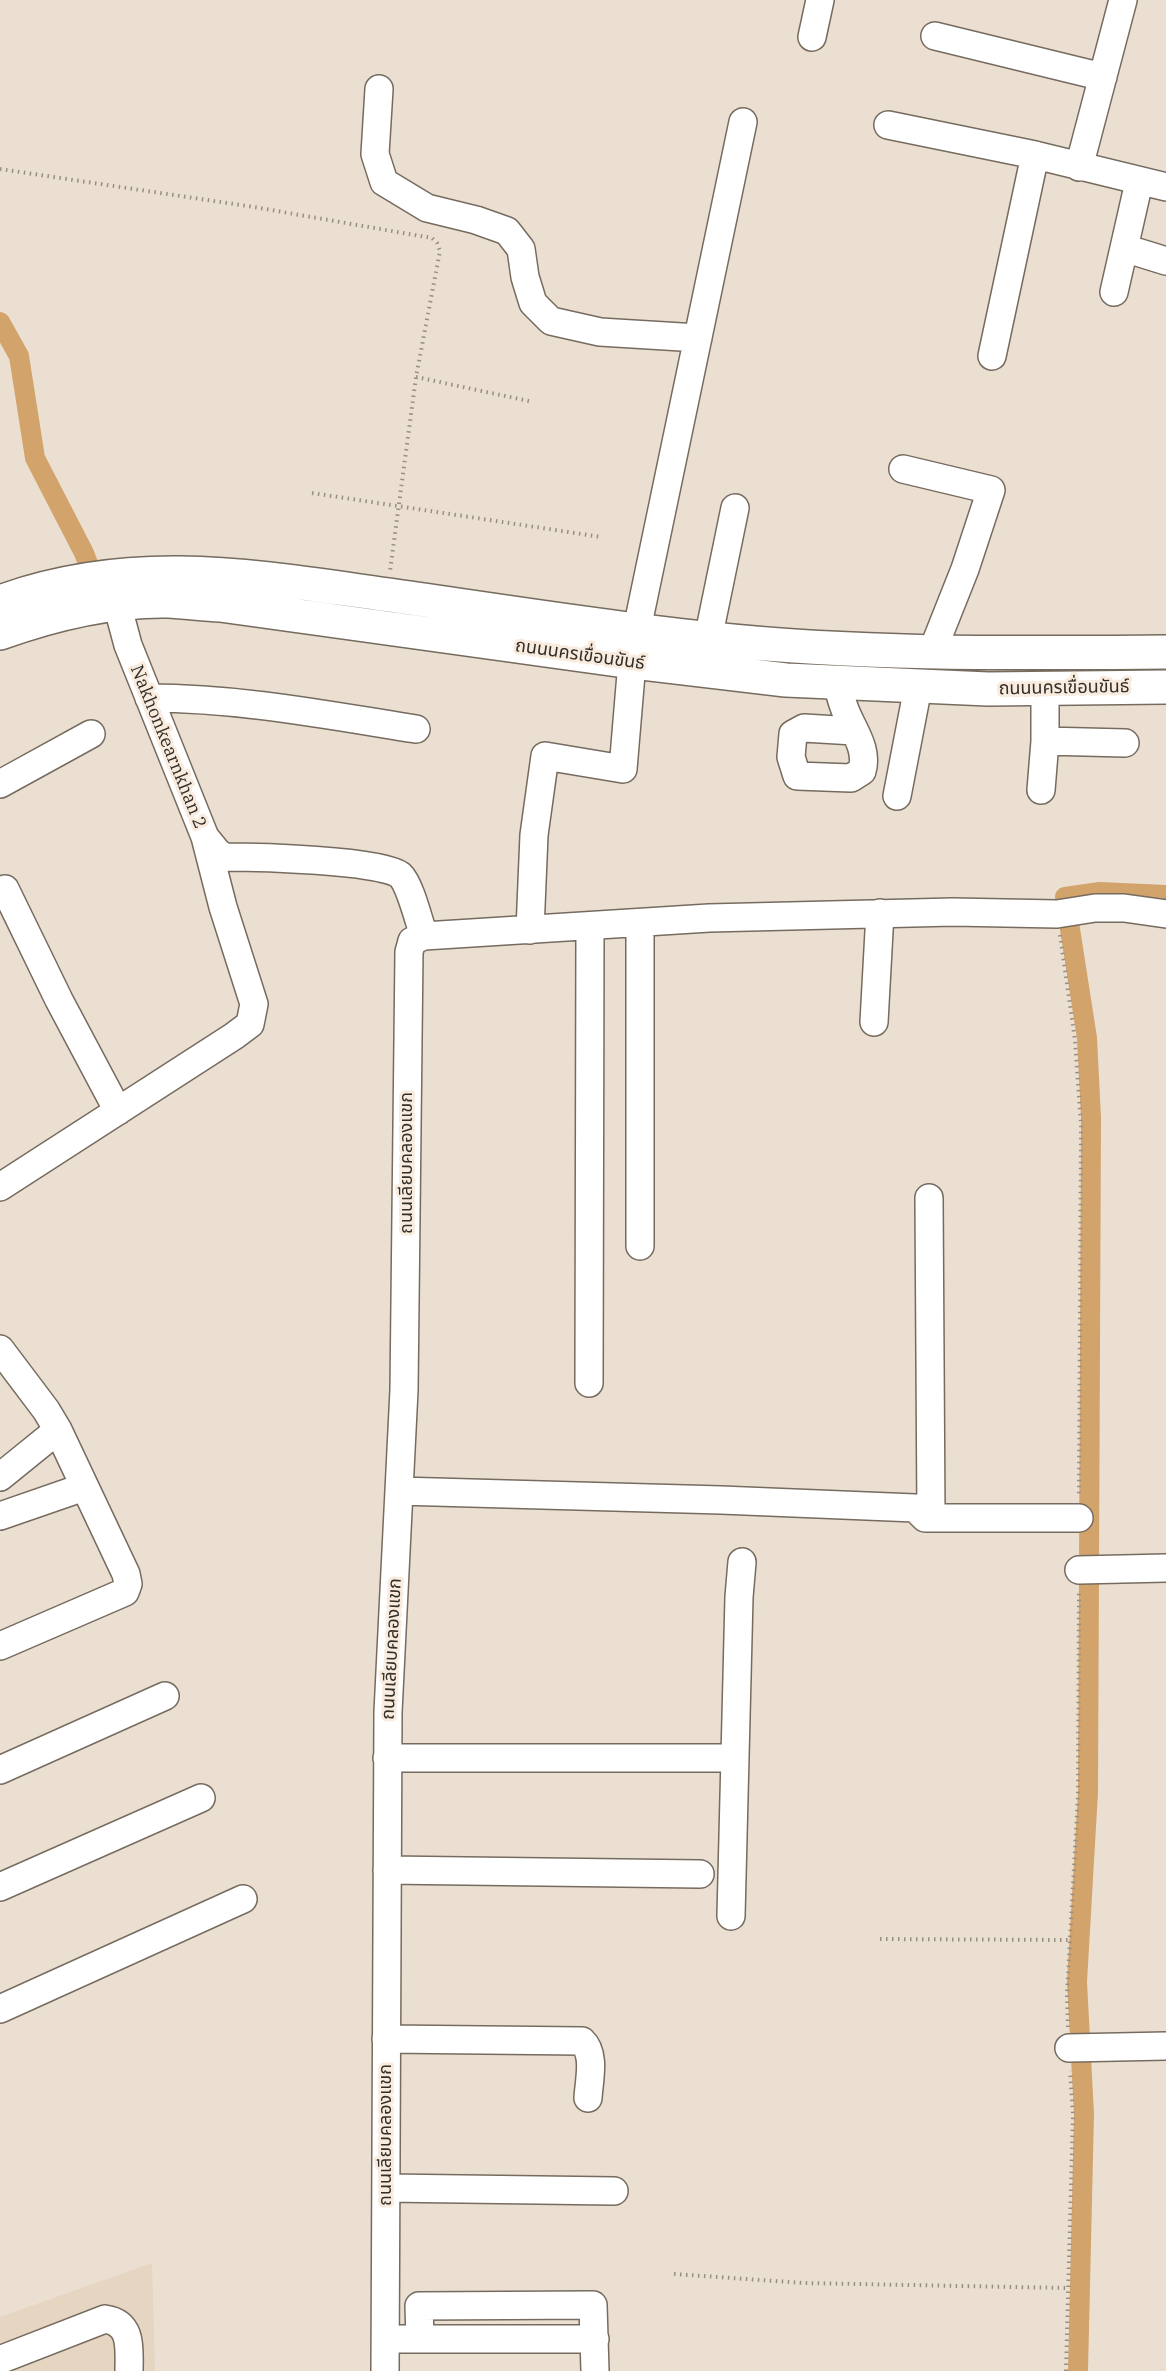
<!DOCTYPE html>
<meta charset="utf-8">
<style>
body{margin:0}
canvas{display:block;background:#ebdfd1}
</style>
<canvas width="1166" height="2371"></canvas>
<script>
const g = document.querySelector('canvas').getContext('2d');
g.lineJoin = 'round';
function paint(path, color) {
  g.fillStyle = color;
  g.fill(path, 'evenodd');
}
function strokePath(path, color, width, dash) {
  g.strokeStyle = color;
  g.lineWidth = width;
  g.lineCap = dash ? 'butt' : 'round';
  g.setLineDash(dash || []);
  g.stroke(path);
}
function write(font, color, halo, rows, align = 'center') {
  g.font = font + ' "IBM Plex Serif","Noto Sans Thai",serif';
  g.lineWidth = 6;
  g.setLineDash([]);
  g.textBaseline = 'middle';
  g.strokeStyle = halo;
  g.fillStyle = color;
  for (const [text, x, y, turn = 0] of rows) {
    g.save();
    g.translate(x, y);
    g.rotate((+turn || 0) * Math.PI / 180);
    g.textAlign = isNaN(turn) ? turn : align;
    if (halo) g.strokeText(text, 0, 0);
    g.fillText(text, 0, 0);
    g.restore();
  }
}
paint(new Path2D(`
 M152,2263l3,108h-155v-54z`), '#e6d5c1');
strokePath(new Path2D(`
 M0,322l19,34 16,102 49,95 13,34
 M1078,2371l6,-257 -7,-132 11,-190 3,-674 -4,-80 -22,-141 35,-5 66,3`), '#d2a36b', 20);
const minor = new Path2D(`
 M935,36l168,41
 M812,37l8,-37
 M379,89l-4,65 9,28 43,26 49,12 31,11 14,18 4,28 8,26 18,18 49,11 98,6
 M888,125l147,30 131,32
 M1079,167l44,-167
 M1124,248l42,13
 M1114,292l25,-110
 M992,356l43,-201
 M903,469l88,21 -26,79 -33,83
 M117,604l11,41 77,192 13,16 7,4c30,0 156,3 175,18 10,9 19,47 24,61
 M637,629l106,-507
 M708,639l27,-131
 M837,683c2,8 4,16 7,24 7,21 25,41 18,64l-11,7 -54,-2 -6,-19 2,-23 11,-6 50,3
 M149,698c90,0 178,17 267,31
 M1045,741l80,2
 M0,784l91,-50
 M1041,790l4,-49v-52
 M897,796l21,-109
 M5,889l54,111 59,111
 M530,930l4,-95 11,-79 78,13 9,-107
 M874,1022l6,-109
 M0,1187l234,-151 16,-12 4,-20 -31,-97 -18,-70
 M929,1198l2,320
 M640,1246v-323
 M0,1349l46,61 12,20 68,144 2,10 -3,8 -125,54
 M589,1383l1,-457
 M0,1477l58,-47
 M399,1491l322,9 194,8 10,10h154
 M0,1516l84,-29
 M1079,1570l87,-2
 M387,1758h348
 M0,1770l165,-74
 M387,1870l313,4
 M0,1887l201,-89
 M731,1916l8,-319 3,-35
 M0,2009l243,-110
 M386,2039l196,2c14,13 7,39 6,57
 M1069,2048l97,-2
 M386,2188l228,3
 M401,2339h194
 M420,2339l-1,-33 174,-1 2,66
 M2,2359l103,-40c28,4 24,30 24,52
 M385,2371l3,-659 16,-322 5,-438 3,-11 12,-5 285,-18 244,-6 104,2 38,-6h29l42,6`);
const major = new Path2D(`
 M0,602c135,-49 258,-25 396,-6 105,15 211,32 316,43 151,16 302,14 454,13
 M0,633c53,-19 111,-33 168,-32 17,1 35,3 52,4l412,57 154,18 202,9 178,-2`);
strokePath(minor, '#766b5f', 30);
strokePath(major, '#766b5f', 36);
strokePath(new Path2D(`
 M0,169l254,38 178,31 5,5 3,8 -24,126 -26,194
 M416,377l117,25
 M312,493l289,44
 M1060,935l15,105 6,85 -2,372
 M880,1939l190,1
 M1068,2027l-1,-33 11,-199 1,-204
 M674,2274l130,9 263,5
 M1066,2371l7,-257 -3,-43`), '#978e84', 4, [1.5, 4.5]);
strokePath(minor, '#fff', 27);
strokePath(major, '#fff', 33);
write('18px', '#322e28', '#f9ecde', [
 ["ถนนนครเขื่อนขันธ์",580,655,8],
 ["ถนนนครเขื่อนขันธ์",1064,688,-1],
 ["Nakhonkearnkhan 2",168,747,68],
 ["ถนนเลียบคลองแขก",407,1163,-90],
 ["ถนนเลียบคลองแขก",392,1649,-87],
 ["ถนนเลียบคลองแขก",386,2135,-90]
]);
</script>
